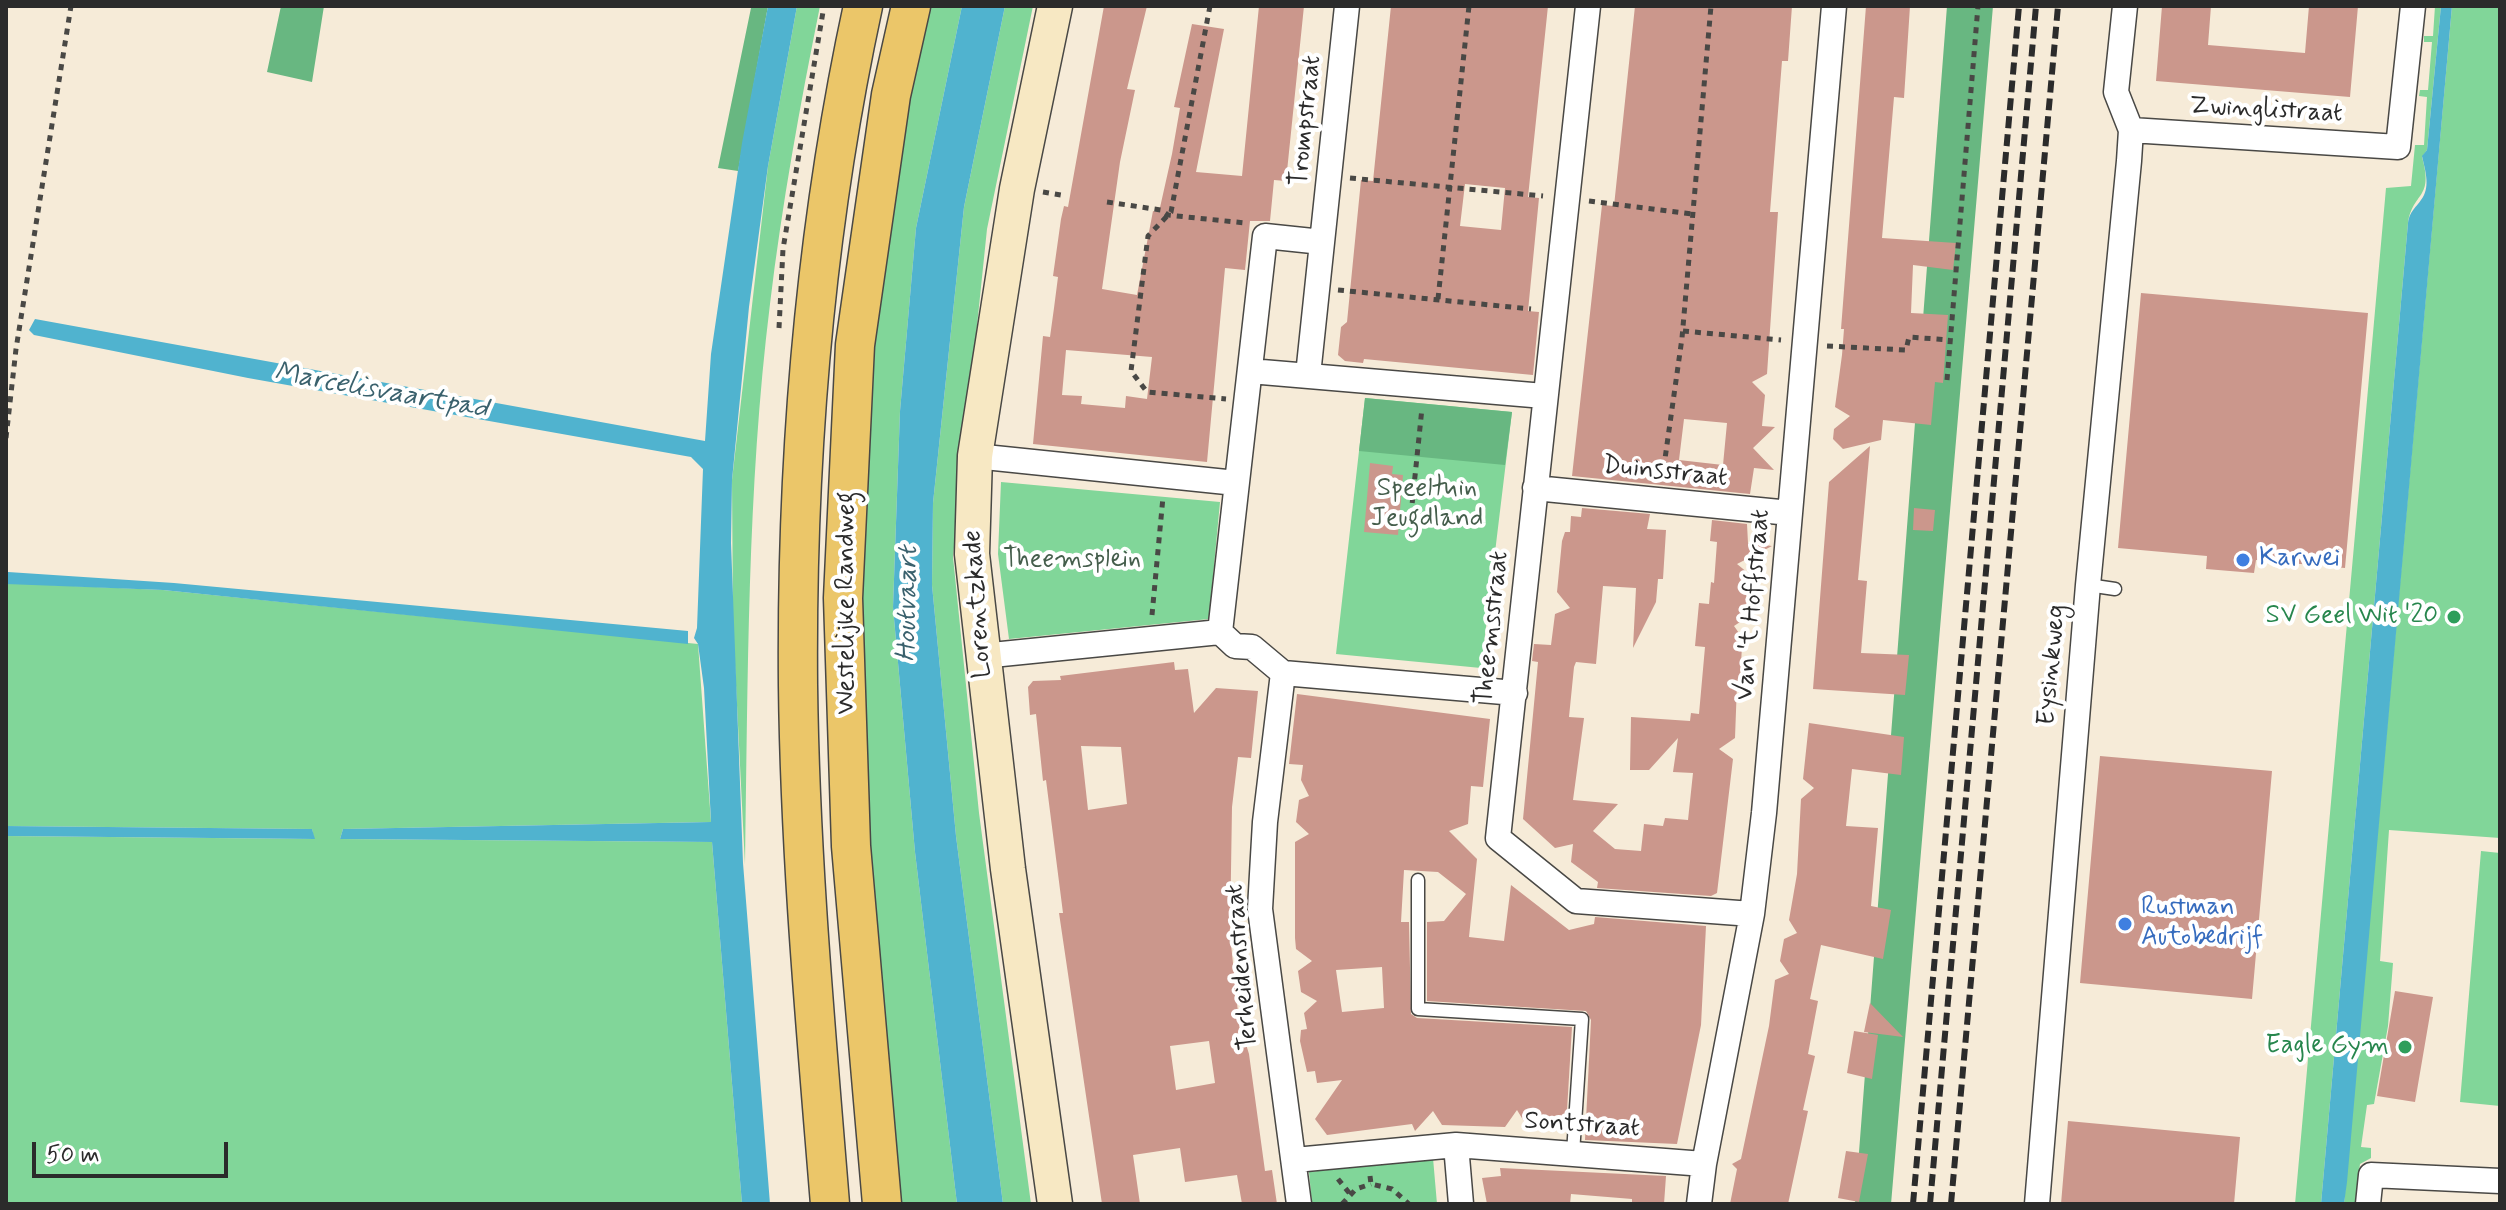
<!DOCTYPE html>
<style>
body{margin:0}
#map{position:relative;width:2506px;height:1210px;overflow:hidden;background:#f6ebd8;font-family:Mynerve,sans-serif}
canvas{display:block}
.frame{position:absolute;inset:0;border:8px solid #2b2b2b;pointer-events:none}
.scale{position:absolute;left:32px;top:1142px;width:196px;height:36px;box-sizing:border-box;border:4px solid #2b2b2b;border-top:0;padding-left:10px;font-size:24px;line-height:28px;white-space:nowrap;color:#2b2b2b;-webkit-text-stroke:6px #fff;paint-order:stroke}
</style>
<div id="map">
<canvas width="2506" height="1210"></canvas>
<div class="frame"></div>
<div class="scale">50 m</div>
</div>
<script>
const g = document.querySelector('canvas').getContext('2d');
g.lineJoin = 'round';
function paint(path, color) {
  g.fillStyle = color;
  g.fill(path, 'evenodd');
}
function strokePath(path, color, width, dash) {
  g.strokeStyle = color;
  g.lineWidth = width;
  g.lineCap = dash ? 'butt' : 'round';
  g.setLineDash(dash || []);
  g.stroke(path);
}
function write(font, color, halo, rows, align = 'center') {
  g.font = font + ' Mynerve,sans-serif';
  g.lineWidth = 8;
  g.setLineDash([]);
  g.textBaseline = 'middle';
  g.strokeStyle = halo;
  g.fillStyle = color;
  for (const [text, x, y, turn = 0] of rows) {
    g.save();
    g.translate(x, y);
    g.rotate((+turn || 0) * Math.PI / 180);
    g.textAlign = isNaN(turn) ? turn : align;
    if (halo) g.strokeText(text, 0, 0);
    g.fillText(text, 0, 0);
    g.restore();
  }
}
paint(new Path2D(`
 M797,6h23c-20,99 -38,198 -50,298 -23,185 -22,374 -25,561l-12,-240 -1,-145 36,-314z
 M923,6h39l-46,222 -16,183 -7,196 22,245 42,352h-61l-32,-310 -10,-365 27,-272z
 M1005,6h28l-46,223 -34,328 26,256 52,391h-28l-47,-368 -24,-251 1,-82 31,-296z
 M2435,6h6l-14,144 -5,7c12,43 -9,34 -14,66l-87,981h-26l91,-1016 25,-2 4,-41h9l3,-48 -8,-1 1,-6h8l4,-48h-8v-6h9z
 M2452,6h48v832l-111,-8 -9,131 13,2 -5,63 -14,78 -7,1 -6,42 10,1v10l-11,6 -5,40h-11z
 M1365,398l147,14 -31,256 -145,-14z
 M1001,482l219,20 -11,117 -200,20 -11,-85z
 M6,583l157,7 535,54 13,178 -368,7 -3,10 372,3 30,362h-736v-368l308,3 -2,-10 -306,-3z
 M2481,851l19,2v253l-40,-4z
 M1433,1158l4,46h-125l-3,-32z`), '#81d699');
paint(new Path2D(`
 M281,6h43l-12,76 -45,-10z
 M768,6l-30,165 -20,-3 33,-160z
 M1947,6h46l-102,1198h-36z
 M1365,398l147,14 -7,53 -146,-14z`), '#68b781');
paint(new Path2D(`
 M768,6h29l-29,160 -19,141 -17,173 -1,63 12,320 27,341h-28l-30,-362 -372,-3 3,-10 368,-7 -7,-134 -6,-44 -4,-6 3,-10 6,-159 -12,-12 -443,-79 -214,-43 -5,-5 6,-11 670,122 6,-87 31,-211z
 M962,6h43l-41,201 -31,296 -1,82 24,251 47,368h-46l-42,-352 -22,-245 7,-196 16,-183z
 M2441,6h11l-105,1176 -3,22h-23l87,-981c2,-14 10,-16 16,-28 6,-12 0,-29 -2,-39l5,-6z
 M8,572l166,11 514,48v13l-525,-54 -157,-6z
 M6,826l306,3 3,10 -309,-3z`), '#50b3cf');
paint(new Path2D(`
 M1104,6h43l-20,83 8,1 -15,72 -18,127 35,6 16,-84 6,1 13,-58 8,-46 -6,-1 18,-83 32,5 -28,143 46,4 17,-170h45l-18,175 -12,-1 -4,41h-20l-5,49 -20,-2 -18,194 -174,-18 10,-108 7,1 4,-29 4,-31 -5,-1 8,-57 3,-13 4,1zM1066,350l86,7 -5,42 -21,-3 -1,12 -44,-4 1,-8 -20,-1z
 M1391,6h157l-20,191 11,1 -11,113 11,1 -6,63 -169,-16 -1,4 -18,-2 -7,-6 3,-28 6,-5 14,-142 12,1zM1465,184l40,4 -4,42 -41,-4z
 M1635,6h157l-4,55h-6l-12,151h8l-11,162 -15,8 13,13 -3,31 13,1 -22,21 21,22 -20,-2 -4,26 -178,-18 30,-271 12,1zM1684,419l43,4 -4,42 -44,-5z
 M1866,6h44l-6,92 -10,-1 -12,141 74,5 -3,27 -40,-5 -2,48 37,2 -5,68 -8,-1 -4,43 -48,-5 -2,20 -38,9 -10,-10 1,-10 16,-13 -15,-9 7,-52 2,-26h-3z
 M2162,6h49l-3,39 97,8 4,-47h49l-8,91 -194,-16z
 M2141,293l227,20 -23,255 -89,-8 -2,13 -48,-4 1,-13 -89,-8z
 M1870,446l-12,134 9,1 -6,72 48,2 -4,40 -92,-6 16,-207z
 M1370,463l23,3 -1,8 11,1 -5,60 -34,-3z
 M1582,508l68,6 -3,15 19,1 -3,49h-5l-2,23 -23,46 3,-60 -33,-2 -7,78 -20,-2 -2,5 -5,50 15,1 -11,82 45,4 -25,27 22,18 26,2 3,-27 19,2 2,-8 23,2 5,-47 -20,-1 5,-34 -29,32h-19l1,-53 59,4 1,-8 8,1 6,-67 -10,-1 4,-43 10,1 2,-22 3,1 3,-41 -7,-1 2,-21 35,4 1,19 24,3 -35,18 11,9 -1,6 2,-1 -3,40 -12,8 12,17 -4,3 -2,36 -3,2 -2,54 -16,11 14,10 -16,134 -6,3 -114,-8 1,-6 -27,-20 2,-18 -18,4 -32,-29 15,-157 -6,-1 2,-17 17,1 4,-31 15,-6 -13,-16 5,-51 3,-9h5l1,-16 10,1z
 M1914,508l21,2 -2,21 -20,-1z
 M1174,662l1,8 13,-1 6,44 22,-25 42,3 -7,67 -13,-1 -6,50 -2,127 11,108 4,-1 4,13 16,117 7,-1 5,34h-35l-5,-29 -52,7 -5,-34 -47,7 7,49h-38l-43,-291h4l-17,-133 -3,1 -7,-67 -6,1 -2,-28 5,-6 28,-1 -1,-4zM1081,746l40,1 6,57 -39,6zM1209,1041l6,42 -39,7 -6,-44z
 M1297,694l193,25 -7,68 -12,-1 -3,38 -19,7 28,28 -8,78 35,4 7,-56 58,45 25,-6 1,-7 111,9 -5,99 -24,119 -92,-4 6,-120 -5,-9 -159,-10v-79l17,-1 22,-27 -28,-22 -34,-2 -3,52h8l2,92 6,4 155,9 -6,100 -38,1 -11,-18 -12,17 -63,-2 -9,-14 -18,20 -3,-7 -85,11 -12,-16 27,-39 -25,3 -2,-12 -8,1 -7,-31 1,-11 6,-1 -3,-16 13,-12 -16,-9 -3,-21 14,-10 -16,-12 -1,-11v-96l14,-8 -13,-12 3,-22 10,-4 -8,-16 2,-15 -14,-1zM1382,967l2,41 -42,4 -6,-42z
 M1809,723l95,14 -3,38 -49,-6 -6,57 32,2 -7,78 20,4 -8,49 -62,-14 -11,54 8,2 -10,53 7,2 -12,54 5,1 -20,93h-58l7,-35 -5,-5 9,-5 28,-133 6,-46 14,-6 -9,-13 4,-22 13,-6 -8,-13 8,-46 4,-75 13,-11 -11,-9z
 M2100,756l172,15 -20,228 -172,-16z
 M2395,991l38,6 -18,105 -38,-6z
 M1870,1003l33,34 -39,-5z
 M1854,1031l24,4 -6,44 -25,-6z
 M2068,1121l172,16 -6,67h-173z
 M1846,1151l22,3 -9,48 -21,-4z
 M1500,1168l166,8 -2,28h-32v-5l-61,-5 -1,10h-83l-5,-26 19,-2z`), '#cb978c');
const lane = new Path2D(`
 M2088,585l27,4
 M1418,880v129l164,10 -9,134`);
const street = new Path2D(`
 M1588,6l-90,832 78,63 176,13
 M2131,130l267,17 15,-141
 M1250,371l294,25
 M1308,375l39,-369
 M975,456l261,27
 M1535,488l255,25
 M1220,632l45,-396 57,6
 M982,656l238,-24 15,14 17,1 31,26 232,20
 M1283,673l-18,149 -5,87 39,295
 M1456,1145l5,59
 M1295,1160l161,-15 248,19
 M1699,1204l5,-40 48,-250 12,-101 70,-807
 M2037,1204l51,-619 41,-424 2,-31 -15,-38 9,-86
 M2368,1204l3,-29 129,6`);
const secondary = new Path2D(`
 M1055,1204l-47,-335 -36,-315 3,-98 42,-267 38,-183`);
const primary = new Path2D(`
 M830,1204c-14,-173 -30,-346 -32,-519 -2,-227 17,-457 65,-679
 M882,1204l-31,-358 -8,-248 12,-253 36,-250 20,-89`);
strokePath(lane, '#494845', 15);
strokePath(street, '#494845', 27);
strokePath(secondary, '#494845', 37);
strokePath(primary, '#494845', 41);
strokePath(new Path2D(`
 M1210,6l-39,206 -23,24 -17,135 16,21 79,7
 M1350,178l193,18
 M1043,192l23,4
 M1589,201l103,13
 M1107,202l54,8 7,5 77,8
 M1338,290l193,19
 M1438,299l31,-293
 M779,328l4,-79 41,-243
 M1683,331l98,9
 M1827,346l79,4 3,-13 40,3
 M1947,380l31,-374
 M6,438l10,-89 55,-343
 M1662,480l20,-142 29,-332
 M1411,515l11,-107
 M1152,615l11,-118
 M1370,1176l1,8 21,5 17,15
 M1338,1179l12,15
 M1342,1204l14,-15 15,-5`), '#494845', 5, [6, 6]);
strokePath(lane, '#fff', 12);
strokePath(street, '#fff', 24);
strokePath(secondary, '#f7e8c3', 34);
strokePath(primary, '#ebc669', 38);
strokePath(new Path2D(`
 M1913,1204l106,-1198
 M1930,1204l106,-1198
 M1951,1204l107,-1198`), '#2b2b2b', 6, [12, 6]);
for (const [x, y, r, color] of [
 [2243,560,8,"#3f7fe0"],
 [2454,617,8,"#2e9e5b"],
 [2125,924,8,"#3f7fe0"],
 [2405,1047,8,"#2e9e5b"]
]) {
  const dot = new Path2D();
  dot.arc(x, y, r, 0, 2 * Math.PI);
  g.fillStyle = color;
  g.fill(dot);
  strokePath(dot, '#fff', 3);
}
write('26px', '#2b2b2b', '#fff', [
 ["Zwinglistraat",2266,111,3],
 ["Trompstraat",1307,121,-84],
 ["Duinsstraat",1665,473,6],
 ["Westelijke Randweg",848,603,-90],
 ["Lorentzkade",979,604,-94],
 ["Van 't Hoffstraat",1754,605,-85],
 ["Theemsstraat",1493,628,-84],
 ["Eysinkweg",2053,665,-85],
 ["Terheidenstraat",1243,967,-95],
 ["Sontstraat",1582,1126,4]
]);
write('26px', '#455e4c', '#fff', [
 ["Speeltuin",1427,490],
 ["Jeugdland",1427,520],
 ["Theemsplein",1072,561]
]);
write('26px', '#366cbe', '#fff', [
 ["Karwei",2259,560],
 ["Rustman",2141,909],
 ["Autobedrijf",2141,939]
], 'left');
write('26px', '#27864d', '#fff', [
 ["SV Geel Wit '20",2438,617],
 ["Eagle Gym",2389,1047]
], 'right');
write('italic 28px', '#3a616d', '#fff', [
 ["Marcelisvaartpad",381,392,10],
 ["Houtvaart",909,604,-89]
]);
</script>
